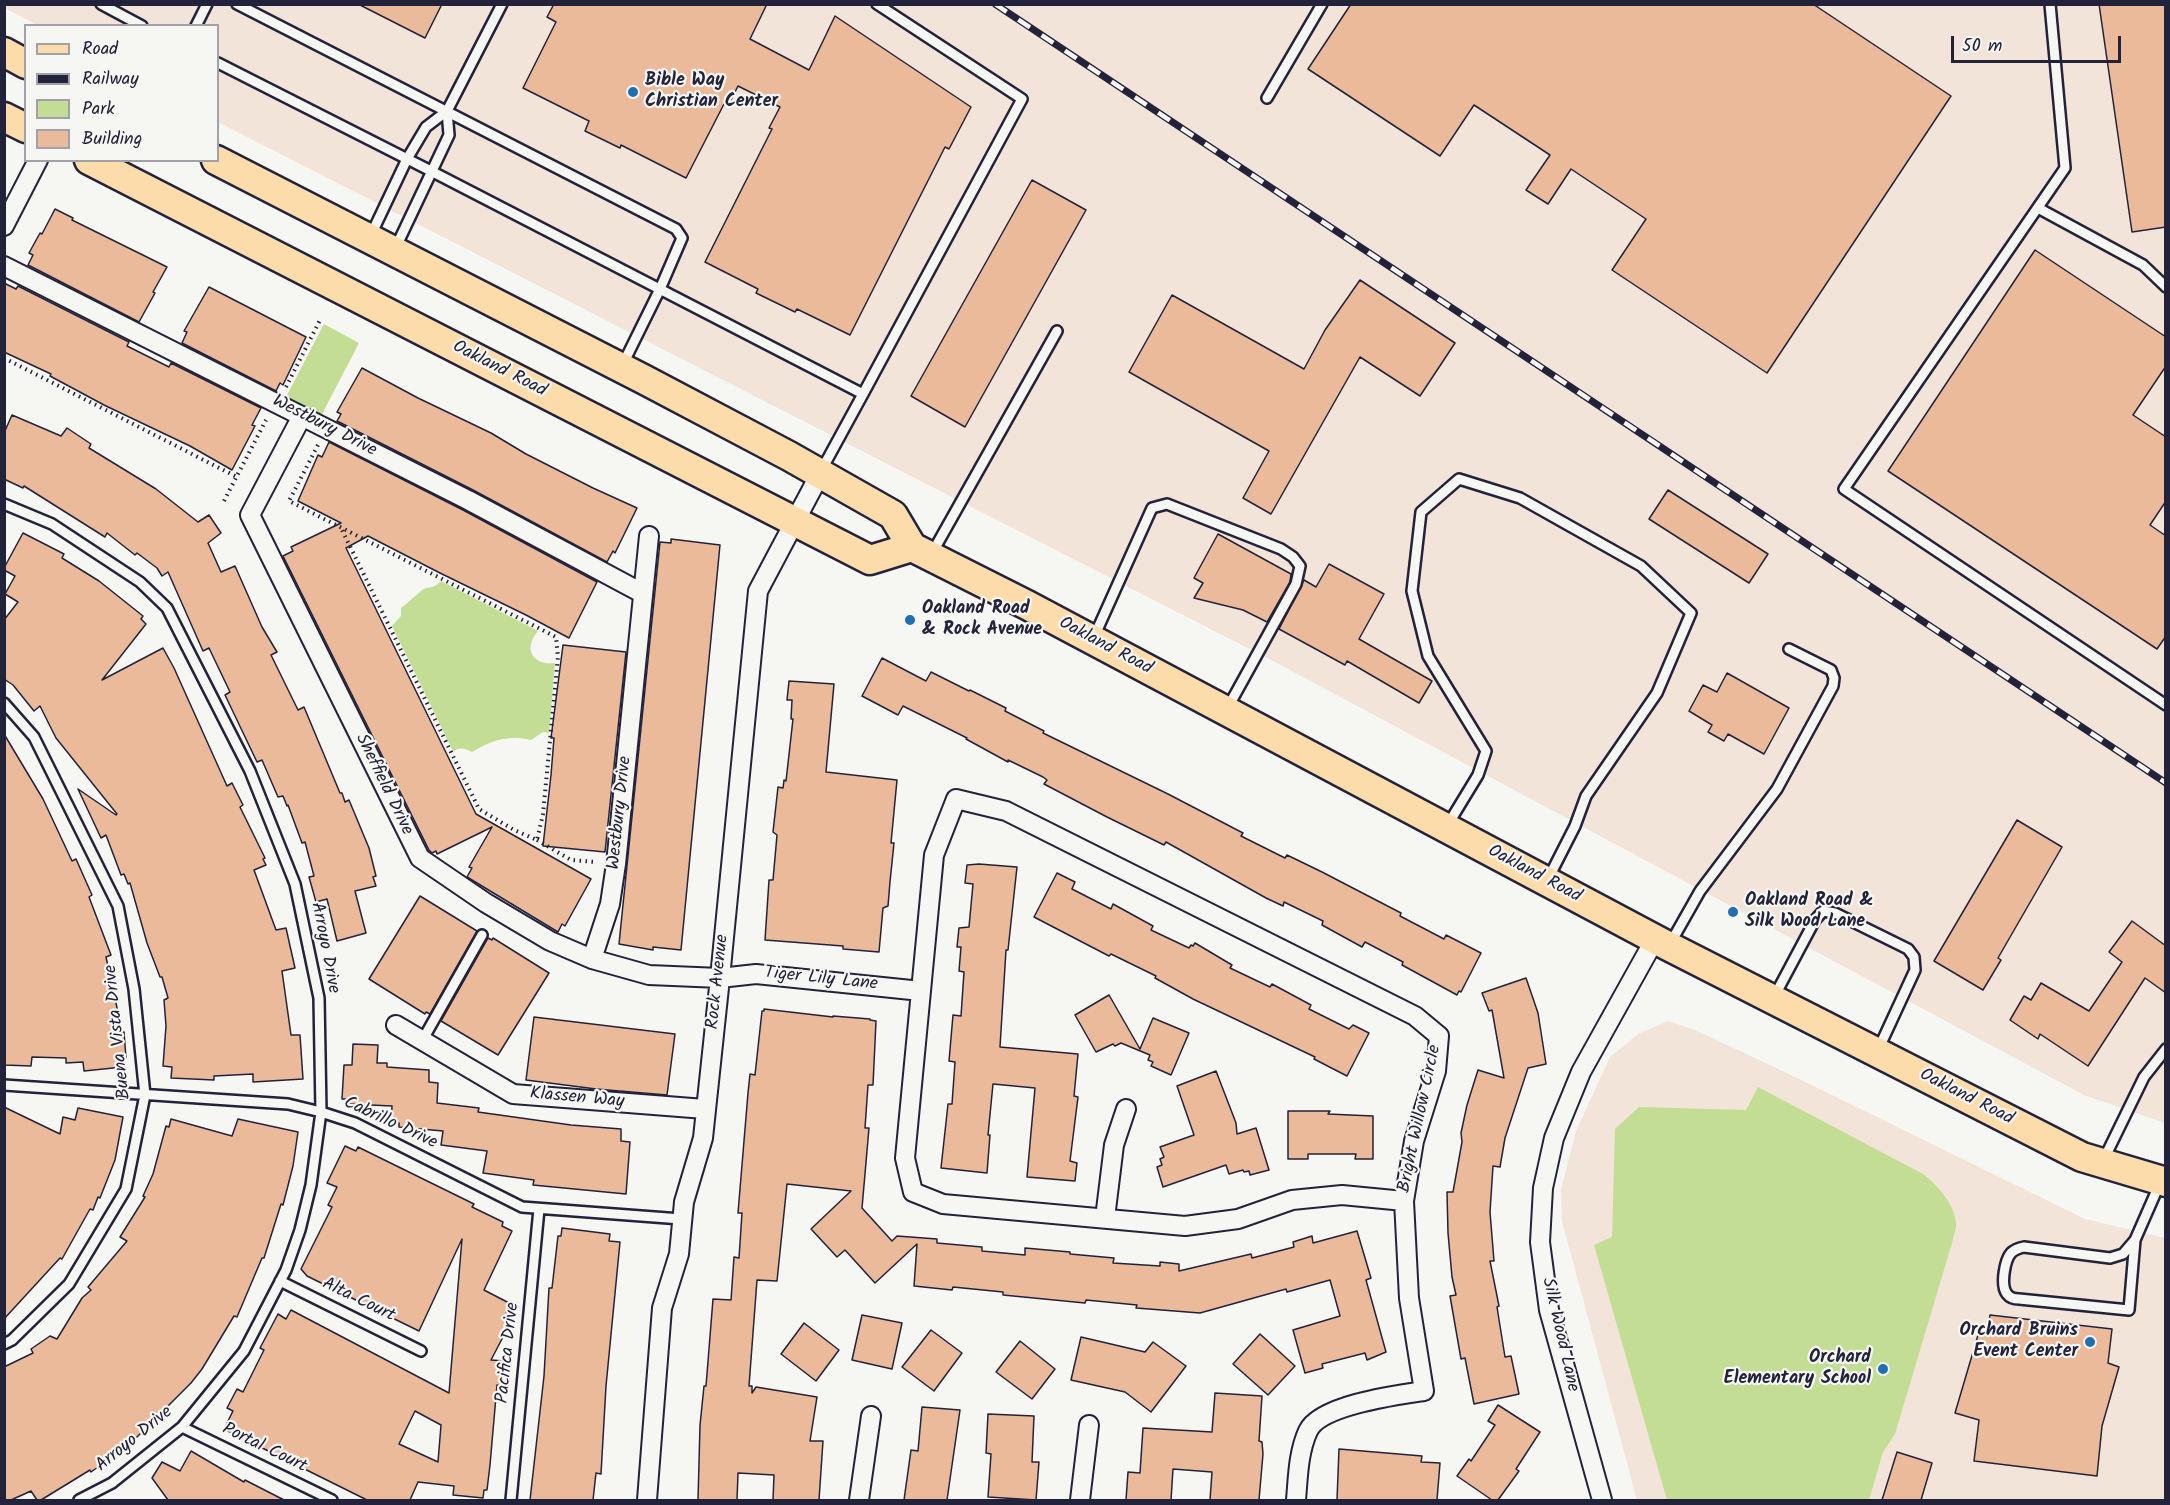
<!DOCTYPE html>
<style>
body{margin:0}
#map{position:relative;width:2170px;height:1505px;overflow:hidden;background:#f6f6f2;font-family:Kalam,sans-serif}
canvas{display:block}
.frame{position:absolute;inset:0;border:6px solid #22223b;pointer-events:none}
.legend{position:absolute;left:24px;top:24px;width:195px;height:138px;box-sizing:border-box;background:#f6f6f2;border:2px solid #a1a1a9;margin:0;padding:8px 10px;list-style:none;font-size:18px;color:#22223b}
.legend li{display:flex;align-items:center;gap:12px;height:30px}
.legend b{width:30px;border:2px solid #a1a1a9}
.scale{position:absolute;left:1951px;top:36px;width:170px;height:27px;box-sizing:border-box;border:3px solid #22223b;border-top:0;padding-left:8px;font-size:18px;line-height:21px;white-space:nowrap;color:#22223b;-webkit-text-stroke:4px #f6f6f2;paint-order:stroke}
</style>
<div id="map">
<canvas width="2170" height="1505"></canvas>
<div class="frame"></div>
<ul class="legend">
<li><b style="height:8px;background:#fddcac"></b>Road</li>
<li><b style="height:8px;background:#22223b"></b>Railway</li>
<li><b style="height:16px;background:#c3dd94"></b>Park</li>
<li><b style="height:16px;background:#eaba9b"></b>Building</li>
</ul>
<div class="scale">50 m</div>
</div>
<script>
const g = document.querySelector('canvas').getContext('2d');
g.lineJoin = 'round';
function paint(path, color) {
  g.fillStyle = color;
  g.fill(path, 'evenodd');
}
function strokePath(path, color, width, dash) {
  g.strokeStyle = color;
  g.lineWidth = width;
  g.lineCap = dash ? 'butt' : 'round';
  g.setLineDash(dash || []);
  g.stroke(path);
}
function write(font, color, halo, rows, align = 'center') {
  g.font = font + ' Kalam,sans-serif';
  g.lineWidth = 4.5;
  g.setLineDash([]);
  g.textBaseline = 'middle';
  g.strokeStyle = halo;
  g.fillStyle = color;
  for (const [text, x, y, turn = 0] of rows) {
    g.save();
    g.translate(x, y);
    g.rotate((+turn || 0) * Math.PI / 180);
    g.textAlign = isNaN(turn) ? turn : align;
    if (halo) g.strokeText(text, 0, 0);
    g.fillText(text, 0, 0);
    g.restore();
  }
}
paint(new Path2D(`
 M4,5h2161v1118l-81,-28 -809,-433 -1057,-540v-96l-181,-1 -32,-17z
 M1668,1021l27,9 96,45 294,144 80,19v262h-528l-75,-279 -1,-31 15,-59 34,-74 28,-23z`), '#f2e4d8');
paint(new Path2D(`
 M324,324l35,19 -39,75 -35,-19z
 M441,581l97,50c-15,17 -6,35 17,32l-6,70 -6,-1 -12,8c-25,-5 -38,0 -59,12 -7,-4 -12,-5 -19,-1l-61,-125 9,-10v-8c5,-3 20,-18 23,-19 8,-3 9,0 17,-8z
 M1758,1087l165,87c14,11 33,31 33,51 0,5 -3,12 -4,18l-57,191 -12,18 -14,48h-202l-73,-255 18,-8 3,-108 24,-22 107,3z`), '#c3dd94');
const building = new Path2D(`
 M358,4h84l-17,34z
 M554,4h213l-17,35 59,31 26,-54 136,91 -22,42 -4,-2 -95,188 -53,-26 -2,3 -39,-19 2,-4 -53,-27 67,-133 -3,-1 11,-21 -42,-21 -10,20 -4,-2 -38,74 -65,-33 -1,3 -35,-17 4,-10 -66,-33 33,-66 -9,-5z
 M1351,4h462l138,92 -184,277 -155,-103 34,-51 -75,-50 -23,35 -22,-14 24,-35 -76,-50 -34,51 -132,-87z
 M2099,4h67v223l-34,5z
 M1032,180l54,30 -121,217 -54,-31z
 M55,209l18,9 -1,2 95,47 -14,25 2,1 -16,29 -111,-57 5,-10 -4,-2 11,-20 2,1z
 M2035,250l131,87v29l-33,49 33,22v64l-16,24 16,11v100l-9,13 -269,-178z
 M1360,280l95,63 -35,53 -60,-39 -89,157 -28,-16 26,-47 -140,-79 43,-77 132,74 21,-39z
 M4,283l12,6 2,-3 111,56 -2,4 42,21 2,-4 90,45 -9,17 3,1 -23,44 -42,-24 -86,-41 -54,-29 1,-2 -47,-22z
 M209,287l97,50 -23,48 -3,-2 -4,8 -94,-48 5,-11 -3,-1z
 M362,368l56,30 73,35 35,21 67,34 44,20 -22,45 -2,-2 -6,11 -134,-72 -136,-69 4,-7 -4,-2z
 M12,415l49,21 6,-8 24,16 -2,4 67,41 42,33 11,-7 12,18 -13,10 13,29 14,-6 27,61 15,25 -6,3 27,55 6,-3 36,86h2l3,9 4,-2 20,48 7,28 -3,1 3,9 -21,5 11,42 -29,8 -10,-42 -11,3 -7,-25 5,-1 -9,-34 -3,1 -14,-38 -1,1 -4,-10 -5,1 -16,-37 -5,2 -32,-67 5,-3 -21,-44 -6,3 -35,-79 -6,4 -5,-8 -20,-15 -2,2 -28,-22 -2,4 -81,-51 -1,2 -19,-9v-46z
 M329,442l134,68 134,72 -28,56 -43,-23 -86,-42 -72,-37 -22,12 130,266 115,65 -26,47 -3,-2 -4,8 -91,-55 5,-9 -3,-1 23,-40 -55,27 -1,-3 -4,2 -3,-3 -146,-294 10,-5 -2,-4 50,-24 -43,-22 20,-46 4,2z
 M1668,490l100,64 -19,29 -100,-64z
 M23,533l41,21 -2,4 37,23 44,35 -2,3 5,5 -44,56 61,-32 11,20 53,118 5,-3 11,22 -3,2 25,51 -2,1 3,6 -12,5 22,60 10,-2 9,40 -13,3 9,64h9l3,44 -50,3v-8l-39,2v4l-43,-2 1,-11 -9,-1 3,-40 -2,-26 4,-2 -6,-21h-2l-13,-34 -17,-60 -2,1 -4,-10 -3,1 -15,-40 -5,3 -23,-49 38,26 1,-1 -61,-76 -16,-32 -6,5 -21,-26 -9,-6v-59l14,-18 -13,-8 10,-18 -11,-6v-2z
 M1218,534l73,40 -1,8 -23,40 -24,-12 -49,-12 9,-15 -9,-5z
 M671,539l49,6 -39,405 -28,-3v3l-34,-6 41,-402 11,1z
 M1329,564l55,30 -25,45 73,42 -13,22 -72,-42 -2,4 -66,-36 25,-49 12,7z
 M563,645l63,7 -21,200 -62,-6 8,-71 3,-37h-3z
 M882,658l44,23 5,-9 38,19 1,-1 36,18 -1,3 39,20 -1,2 125,61 75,39 -2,3 44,22 2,-3 35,17 79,41 -1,3 44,23 2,-4 35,18 -20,39 -2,-1 -2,4 -55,-30 1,-3 -38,-20 -3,5 -40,-22 1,-4 -39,-19 -1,4 -17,-8 -100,-56 -2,3 -57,-28 -63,-33 3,-4 -4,-3 -35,-17v2l-42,-23 1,-1 -64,-32 -5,9 -36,-19z
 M1727,673l62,35 -25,46 -36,-20 -4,7 -16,-9 4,-7 -23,-14 14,-26 14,7z
 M789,681l45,3 -8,88 71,8 -6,63h3l-4,39 -2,24 -5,2 -4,44 -36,-3v-3l-78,-6 4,-60h4l4,-45 -4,-3 5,-45 5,1 1,-8 2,1 7,-62h-2l1,-19h-5z
 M4,734l39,65 29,62 4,-2 16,36 -3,2 22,58 -5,2 13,60 2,15h3l2,26h-4l1,9 -39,4 -1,-9 -17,1v-5l-34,-1 -1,9 -27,-1z
 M2017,820l45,27 -64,111 3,2 -18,30 -49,-29z
 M979,864l38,3 -9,83h-2l-6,97 78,7 -4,42 4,1 -8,64 7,2 -2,18 -48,-4 8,-89 -42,-4 -5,51h2l-3,38 -46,-5 7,-64h4l3,-42 -6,-1 4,-46 8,1 3,-44 -5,-1 2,-24h-4l2,-19 10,-1 4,-43 -8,-1 2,-18z
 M1057,873l18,9 -3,7 39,20 2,-5 40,22 -2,4 38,18 2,-3 2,1 2,-3 37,22 -2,3 40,19 2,-3 39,21 -2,4 40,20 4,-4 16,8 -22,43 -33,-17 1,-2 -122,-58 -38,-21 1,-2 -45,-22 -2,2 -75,-39z
 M420,896l57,35 -47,83 -4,-2 -1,2 -56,-35z
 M2132,921l34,25v47l-21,-15 -57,88 -48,-32 -2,5 -28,-19 14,-24 7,4 10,-17 48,28 33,-49 -13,-10z
 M488,938l4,2 1,-2 56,35 -51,82 -57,-34z
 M1526,978l12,35 8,51 -18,4 -23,70 -5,29 -7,-1 -3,46 4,49h-4l9,45 -2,1 8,50 6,-1 8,38 -45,10 -9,-46 -4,1 -11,-63 6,-1 -4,-18 -4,-44 -1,-41h6l9,-50 -1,-9 6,-28 11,-35 26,8 -12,-68 -3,1 -7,-18z
 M1109,995l31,54 13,-31 36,15 -18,42 -20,-9 2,-4 -5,-2 2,-5 -29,-12 -6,3 -2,-2 -17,8 -21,-37z
 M764,1009l69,8v-1l37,3v1l6,1 -3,64h-5l-3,43h4l-7,80 30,33 5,-5 40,3v4l45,4v4l43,4v-7l45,4v2l44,4 -1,5 47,3v-4l19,2v7l72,-17 1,4 42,-11 -1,-5 19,-6 1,7 44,-12 14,47 -5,2 20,72 -19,8 -2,-7 -43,11 1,4 -18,5 -12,-43 47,-14 -10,-36 -43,12 -1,-3 -86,24 -64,-5 1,-3 -51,-5 -1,3 -82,-8v-3l-50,-5 -1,3 -38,-4 3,-42 -42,39 -30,-33 -8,7 -26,-28 40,-38 -64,-7 -10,97 -20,-1 -8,106h3v7l4,-6 61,10 -7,44h13l-4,59h-46l1,-25 -36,-2 -1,27h-39l2,-75 4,-39h2l7,-87 18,1 3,-43 5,1 3,-45h-4l10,-120 2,-19 5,1 7,-64h2z
 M534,1017l141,17 -8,61 -71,-6 -70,-9z
 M353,1044l25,1 -1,18h10v4l42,3v12l9,1 -1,20 42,5 -1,4 93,13 50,4v12l9,1 -4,52 -93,-9 1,-5 -51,-7 4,-22 -46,-6 2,-14 -44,-4v-4l-8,-1 1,-16 -43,-2 1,-5h-8l2,-34h8z
 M1216,1071l20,52 1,11 19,-6 13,42 -19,5 -1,-4 -5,1 -1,-2 -14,4 -3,-9 -63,22 -6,-20 5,-2 -2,-6 4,-2 -4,-10 34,-12 -17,-49z
 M4,1107l56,27 3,-17 12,3 3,-12 45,9 -8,43 -15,38 -2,-1 -5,13 -3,-1 -28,50 -2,-1 -56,61z
 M1288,1111h42l-2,3 45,2v43h-18l1,-5h-48v5h-20z
 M171,1119l61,17 6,-17 60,13 -5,34 -10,39 -2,-1 -17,54h-2l-25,59 -3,-1 -32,53 -11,14 -62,62 -38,27 -1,-2 -49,30h-4l-6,-9 -20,9h-7v-133l29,-14 -2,-4 19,-13 7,3 25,-41 9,-8 -3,-3 39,-46 -7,-4 25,-40 -2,-1 10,-22 13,-48 3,1z
 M345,1146l11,5 2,-4 116,57 -2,3 31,15 -1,4 10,5 -28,59 27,14 -5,8 8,4 -23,44 13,1 -3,25 -4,-1 -7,80 -3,25h-3l-1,8 -30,-3 1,-9 -36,-4 -8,18h-43l-143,-71 9,-18 -6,-3 10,-19 6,3 21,-42 -4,-2 18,-34 8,5 5,-9 158,83 13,-154 -43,92 -112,-55 -6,-7 31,-62 -4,-2 9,-18 -10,-4zM415,1411l26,14 -3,37 -39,-18z
 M562,1228l48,6 -1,7 11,1 -14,144 -5,88 -5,-1 -3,27h-63l14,-124 5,-88h3l6,-52h3z
 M862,1315l40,8 -10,46 -40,-9z
 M1990,1315l122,14 -4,34 11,4 -17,59 -5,50 -123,-15 5,-41 -24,-7 26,-88 7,3z
 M804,1323l35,27 -23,31 -35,-27z
 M931,1330l31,23 -28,38 -32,-24z
 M1260,1334l35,32 -27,29 -35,-31z
 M1081,1337l64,15 8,-10 33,24 -35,46 -26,-20 -54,-12z
 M1020,1341l35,28 -23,30 -36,-27z
 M1215,1393l47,3 -3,45 3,1 1,12 -4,46h-49l2,-28 -39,-3 -2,31h-45l2,-28 12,1 3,-45 69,4z
 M1498,1405l42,27 -24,37 3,2 -21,29h-6l-35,-24 12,-17 2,2 24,-36 -7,-4z
 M922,1407l38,3 -13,90h-43l7,-50 7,1z
 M988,1414l46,2 -2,46h7l-3,38 -48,-3 3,-43 -5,-1z
 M1339,1449l83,7 -1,6 19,1 -3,37h-100z
 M191,1451l53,31 1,-2 39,20h-116l-16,-22 10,-16 18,9z
 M1897,1452l35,11 -11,37h-39z`);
paint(building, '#eaba9b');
strokePath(building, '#22223b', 1.5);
const lane = new Path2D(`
 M101,4l41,22
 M237,4l439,225 6,9 -22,51 -38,77
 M2050,4l15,164 -221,321 322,216
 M196,26l11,-22
 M218,63l213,108 432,223 -42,77
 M1267,98l55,-94
 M2038,208l105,57 23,22
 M370,237l37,-78 19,-32 21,-16 55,-107
 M395,249l54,-114 -2,-24
 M863,394l159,-295 -145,-95
 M4,504l48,20 88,58 27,26 83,163 45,113 24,114 2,114 -10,73 -11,45 -14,40 -42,81 -62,76 -70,56 -33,17
 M931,555l126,-224
 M1094,637l58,-129 15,-4 114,45 12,8 7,9 -4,18 -69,125
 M4,703l30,34 84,169 16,83 11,106 -19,94 -57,95 -57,56 -8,4
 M1447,826l31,-51 8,-24 -58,-95 -16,-65 9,-79 38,-33 61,19 121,68 50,47 -34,80 -71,103 -11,30 -27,53
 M1670,944l30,-53 77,-102 56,-103 1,-8 -3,-8 -42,-21
 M1774,997l41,-77 8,-9 12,2 73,36 6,8 1,13 -37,80
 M422,1041l60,-106
 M4,1085l284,19 33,8 34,11 167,84 159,12
 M2103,1161l41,-84 22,-28
 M2135,1240l-6,70 -110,-11c-4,0 -9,-1 -12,-5 -7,-9 -2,-34 4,-41 4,-4 8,-5 13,-6l86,11 13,-4z
 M2135,1240l25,-57
 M280,1281l141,70
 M182,1427l150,73
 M511,1500l28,-291`);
const street = new Path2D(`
 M4,226l34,-66
 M4,266l464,234 174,93
 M302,416l-52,99 170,343 66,45 64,38 42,18 57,16 71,3 36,-4 165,17
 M956,799l50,12 409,205 24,20 -3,35 -22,70 -10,60 -62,-6 -50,5 -54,19 -53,7 -242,-22 -30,-12 -8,-34 29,-303z
 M592,959l18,-55 6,-40 33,-328
 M396,1025l117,69 192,15
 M1105,1218l9,-73 12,-36
 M647,1500l15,-192 17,-54 5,-52 19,-64 17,-160 38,-387 62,-117
 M859,1500l12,-84
 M1080,1500l9,-75
 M1296,1500c2,-22 2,-47 12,-69 12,-26 89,-36 116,-40l-15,-93 -5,-97
 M1602,1500l-53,-190 -9,-68 3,-54 11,-50 27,-66 74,-133`);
const primary = new Path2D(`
 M4,52l22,12
 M4,117l22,11
 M89,160l781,400 42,-13
 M216,160l429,220 144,76 104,59 19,32 115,58 641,341 414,211 84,25`);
strokePath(lane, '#22223b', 14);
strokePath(street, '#22223b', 22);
strokePath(primary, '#22223b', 33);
strokePath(new Path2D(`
 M4,358l233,119
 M286,387l35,-69
 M318,445l-29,56 267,136 2,20 -15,157 -6,26 -23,-10 -35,-21 -138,-281
 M224,501l42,-81
 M537,840l34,20 25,2`), '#22223b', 4, [1.5, 4.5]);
strokePath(lane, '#f6f6f2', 9);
strokePath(street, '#f6f6f2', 18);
strokePath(primary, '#fddcac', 28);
const rail = new Path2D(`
 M995,4l1171,779`);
strokePath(rail, '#22223b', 7);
strokePath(rail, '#f6f6f2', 4.5, [14]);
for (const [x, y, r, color] of [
 [633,92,6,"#1f6fb2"],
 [910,620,6,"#1f6fb2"],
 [1733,912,6,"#1f6fb2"],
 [2090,1342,6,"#1f6fb2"],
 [1883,1369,6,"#1f6fb2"]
]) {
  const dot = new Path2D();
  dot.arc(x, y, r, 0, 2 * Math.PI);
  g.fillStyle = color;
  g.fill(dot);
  strokePath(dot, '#f6f6f2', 2);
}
write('bold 18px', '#22223b', '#f6f6f2', [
 ["Bible Way",645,82],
 ["Christian Center",645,103],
 ["Oakland Road",922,610],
 ["& Rock Avenue",922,631],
 ["Oakland Road &",1745,902],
 ["Silk Wood Lane",1745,923],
 ["Orchard Bruins",2078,1332,"right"],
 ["Event Center",2078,1353,"right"],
 ["Orchard",1871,1359,"right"],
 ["Elementary School",1871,1380,"right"]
], 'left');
write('18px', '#22223b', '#f6f6f2', [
 ["Oakland Road",499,370,27],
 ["Westbury Drive",324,427,27],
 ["Oakland Road",1105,647,28],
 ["Sheffield Drive",383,785,64],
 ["Westbury Drive",621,813,-84],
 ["Oakland Road",1534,875,28],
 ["Arroyo Drive",324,948,79],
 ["Tiger Lily Lane",821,980,6],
 ["Rock Avenue",719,982,-84],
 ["Buena Vista Drive",119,1032,-96],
 ["Oakland Road",1966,1098,27],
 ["Klassen Way",577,1099,5],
 ["Bright Willow Circle",1421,1119,-78],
 ["Cabrillo Drive",390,1124,25],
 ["Alta Court",358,1301,26],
 ["Silk Wood Lane",1559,1335,77],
 ["Pacifica Drive",509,1353,-84],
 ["Arroyo Drive",135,1440,-39],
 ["Portal Court",264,1449,26]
]);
</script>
